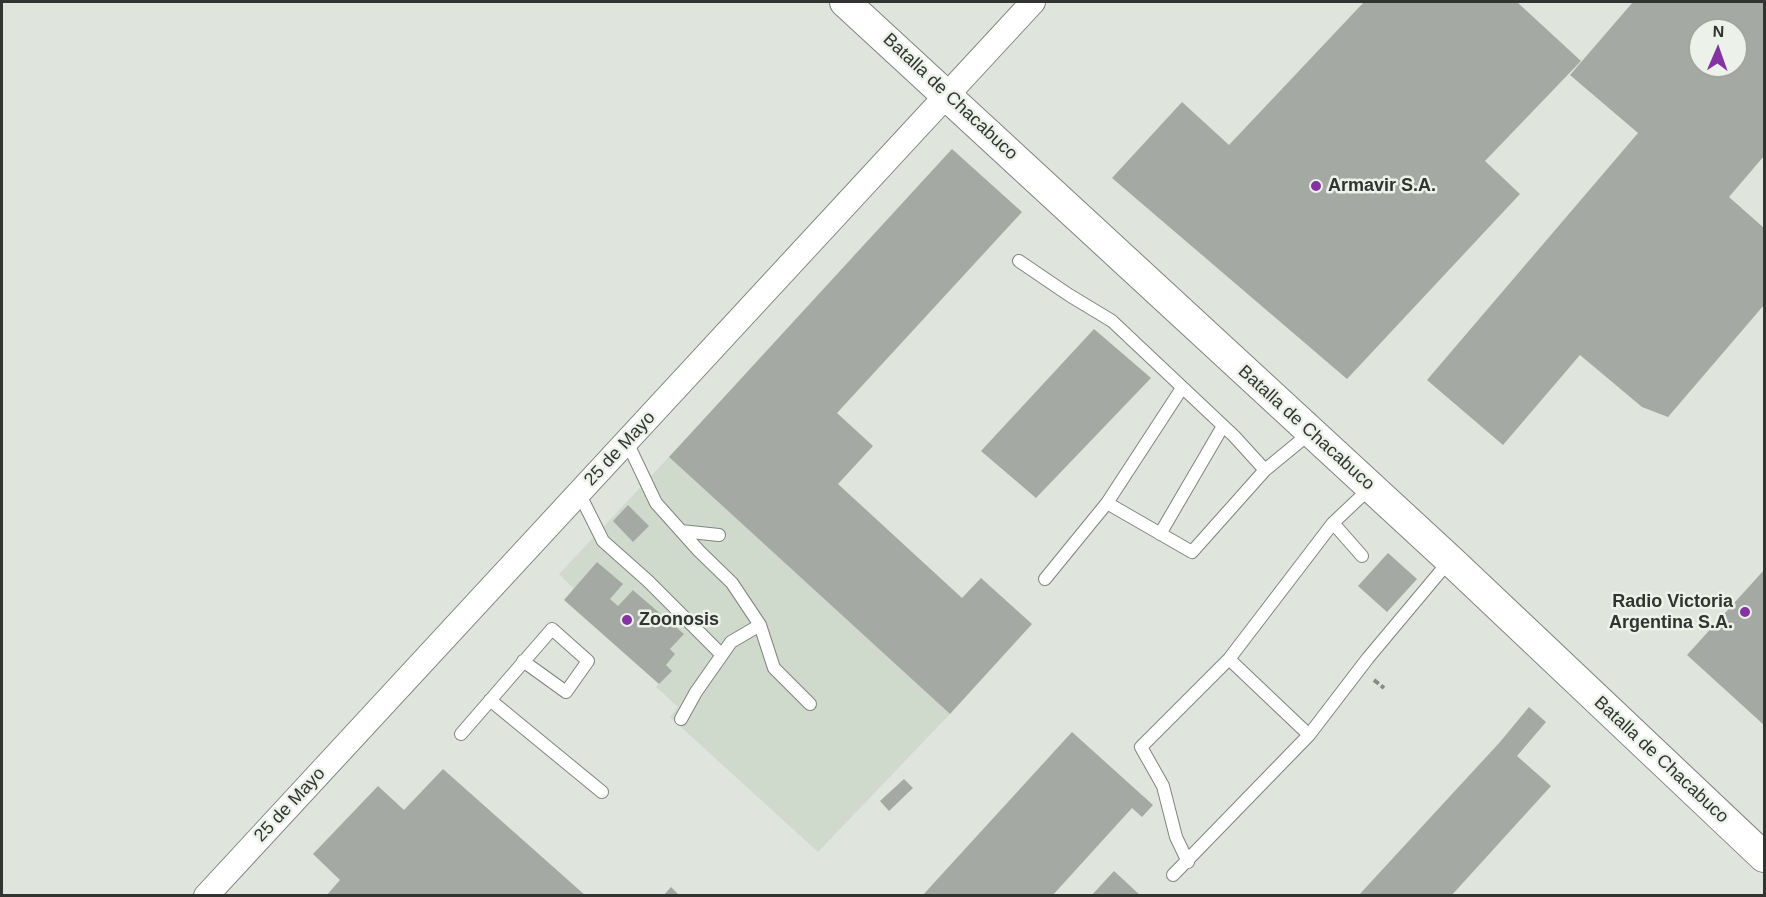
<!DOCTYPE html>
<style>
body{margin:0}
#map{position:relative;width:1766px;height:897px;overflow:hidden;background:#dfe4dd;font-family:Helvetica,sans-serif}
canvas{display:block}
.frame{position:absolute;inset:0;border:3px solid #323431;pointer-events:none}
.north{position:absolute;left:1688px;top:18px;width:60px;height:60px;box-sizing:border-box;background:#ecf2ea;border:2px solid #a2a6a0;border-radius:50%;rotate:2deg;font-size:16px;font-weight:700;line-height:24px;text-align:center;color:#323431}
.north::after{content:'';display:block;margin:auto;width:21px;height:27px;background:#8533a2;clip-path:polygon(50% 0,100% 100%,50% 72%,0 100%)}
</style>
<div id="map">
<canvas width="1766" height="897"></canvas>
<div class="frame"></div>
<div class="north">N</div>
</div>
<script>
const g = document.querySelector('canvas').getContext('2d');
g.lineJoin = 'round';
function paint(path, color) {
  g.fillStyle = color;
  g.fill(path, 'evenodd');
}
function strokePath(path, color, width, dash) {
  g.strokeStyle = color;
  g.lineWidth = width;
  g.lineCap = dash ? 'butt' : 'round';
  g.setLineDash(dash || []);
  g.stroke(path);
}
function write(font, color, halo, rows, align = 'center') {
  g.font = font + ' Helvetica,sans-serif';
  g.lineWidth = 5;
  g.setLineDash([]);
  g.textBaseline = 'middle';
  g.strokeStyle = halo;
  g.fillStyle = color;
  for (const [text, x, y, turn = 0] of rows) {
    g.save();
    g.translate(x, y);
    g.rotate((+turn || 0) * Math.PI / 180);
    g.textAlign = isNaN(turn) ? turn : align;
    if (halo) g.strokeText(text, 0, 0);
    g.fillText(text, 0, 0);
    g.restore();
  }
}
paint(new Path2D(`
 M669,457l281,257 -132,138 -148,-135 8,-10 -22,-20 15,-16 -5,-6 9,-11 -5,-5 13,-15 -49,-44 -16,16 -8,-7 12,-15 -25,-22 -23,27 -15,-15z`), '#cfdacd');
paint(new Path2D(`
 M1364,2h153l64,59 -96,100 35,33 -173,185 -235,-201 70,-76 47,43z
 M1633,2h131v154l-35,41 35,31v77l-96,112 -26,-10 -62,-52 -77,90 -76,-65 211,-247 -68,-58zM1700,30h36v36h-36z
 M952,149l70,63 -185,201 36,33 -35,38 124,114 19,-20 51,46 -82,90 -281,-257z
 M1094,329l57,49 -115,120 -55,-47z
 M628,505l21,21 -16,16 -20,-21z
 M1388,553l29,26 -30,33 -29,-26z
 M597,562l26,22 -13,15 8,7 15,-16 51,44 -14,15 5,5 -9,11 6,6 -13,13 -95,-84z
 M1764,570v155l-77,-70z
 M1529,707l17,15 -29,34 34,30 -100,110h-93l142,-154z
 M1072,732l81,73 -11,12 -10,-9 -80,88h-130z
 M443,769l143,127h-260l14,-16 -27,-26 65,-68 26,24z
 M904,779l9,9 -24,23 -9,-10z
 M1114,871l27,25h-50z
 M671,887l9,9h-17z`), '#a4a9a3');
const service = new Path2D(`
 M1019,261l50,34 43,26 122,115 31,34 -73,82 -85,-49 -62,76
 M627,442l29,61 43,48 33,32 28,42 14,43 36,36
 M1265,470l45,-37
 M579,493l24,48 45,40 74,74
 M1107,503l75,-115
 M1333,523l29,33
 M681,531l38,4
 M1160,534l63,-108
 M1229,659l80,76
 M490,700l112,92
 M681,719l15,-27 35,-50 29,-17
 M461,734l91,-105 36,32 -22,31 -43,-31
 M1188,862l-12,-25 -13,-51 -22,-39 88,-88 104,-136 37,-35
 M1173,875l136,-140 59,-77 82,-98`);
const minor = new Path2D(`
 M206,896l827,-894`);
const tertiary = new Path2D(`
 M845,2l605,558 314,297`);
strokePath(service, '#7f857e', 14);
strokePath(minor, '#7f857e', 26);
strokePath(tertiary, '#7f857e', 32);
strokePath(new Path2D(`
 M1374,680l10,8`), '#878b86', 4, [6, 3]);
strokePath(service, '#fff', 12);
strokePath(minor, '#fff', 24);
strokePath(tertiary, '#fff', 30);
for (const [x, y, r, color] of [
 [1316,186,6,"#8533a2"],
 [1745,612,6,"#8533a2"],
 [627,620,6,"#8533a2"]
]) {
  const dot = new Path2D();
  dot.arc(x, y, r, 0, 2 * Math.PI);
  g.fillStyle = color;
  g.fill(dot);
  strokePath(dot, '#ecf2ea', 2);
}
write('18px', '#323431', '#ecf2ea', [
 ["Batalla de Chacabuco",950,97,43],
 ["Batalla de Chacabuco",1306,428,42],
 ["25 de Mayo",620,449,-47],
 ["Batalla de Chacabuco",1661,760,43],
 ["25 de Mayo",290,805,-47]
]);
write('bold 18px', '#323431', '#ecf2ea', [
 ["Armavir S.A.",1328,186],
 ["Radio Victoria",1733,602,"right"],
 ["Argentina S.A.",1733,623,"right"],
 ["Zoonosis",639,620]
], 'left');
</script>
